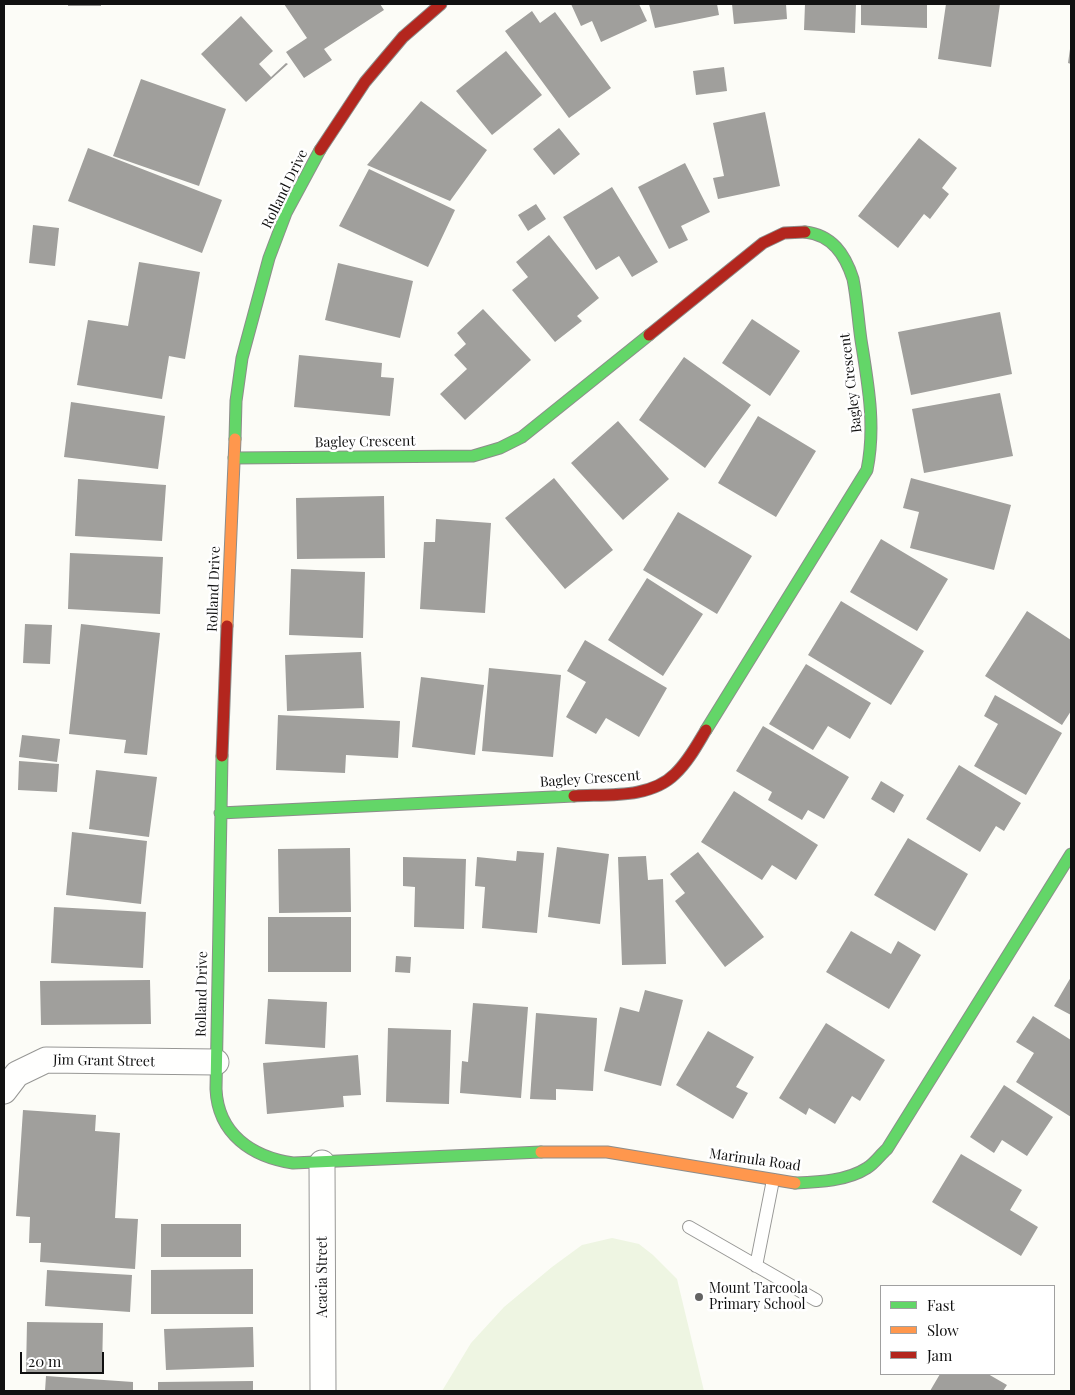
<!DOCTYPE html>
<style>
body{margin:0}
#map{position:relative;width:1075px;height:1395px;overflow:hidden;background:#fcfcf7;font-family:"Playfair Display",serif}
canvas{display:block}
.frame{position:absolute;inset:0;border:5px solid #111;pointer-events:none}
.legend{position:absolute;left:880px;top:1285px;width:175px;height:90px;box-sizing:border-box;background:#fff;border:1px solid #a0a0a0;margin:0;padding:6px 9px;list-style:none;font-size:15px;color:#111}
.legend li{display:flex;align-items:center;gap:10px;height:25px}
.legend b{width:25px;border:1px solid #a0a0a0}
.scale{position:absolute;left:20px;top:1352px;width:84px;height:22px;box-sizing:border-box;border:2px solid #111;border-top:0;padding-left:6px;font-size:15px;line-height:18px;white-space:nowrap;color:#111;-webkit-text-stroke:4px #fff;paint-order:stroke}
</style>
<div id="map">
<canvas width="1075" height="1395"></canvas>
<div class="frame"></div>
<ul class="legend">
<li><b style="height:6px;background:#63d668"></b>Fast</li>
<li><b style="height:6px;background:#ff974d"></b>Slow</li>
<li><b style="height:6px;background:#b3261e"></b>Jam</li>
</ul>
<div class="scale">20 m</div>
</div>
<script>
const g = document.querySelector('canvas').getContext('2d');
g.lineJoin = 'round';
function paint(path, color) {
  g.fillStyle = color;
  g.fill(path, 'evenodd');
}
function strokePath(path, color, width, dash) {
  g.strokeStyle = color;
  g.lineWidth = width;
  g.lineCap = dash ? 'butt' : 'round';
  g.setLineDash(dash || []);
  g.stroke(path);
}
function write(font, color, halo, rows, align = 'center') {
  g.font = font + ' "Playfair Display",serif';
  g.lineWidth = 5;
  g.setLineDash([]);
  g.textBaseline = 'middle';
  g.strokeStyle = halo;
  g.fillStyle = color;
  for (const [text, x, y, turn = 0] of rows) {
    g.save();
    g.translate(x, y);
    g.rotate((+turn || 0) * Math.PI / 180);
    g.textAlign = isNaN(turn) ? turn : align;
    if (halo) g.strokeText(text, 0, 0);
    g.fillText(text, 0, 0);
    g.restore();
  }
}
paint(new Path2D(`
 M612,1238l27,6 14,11 24,24 27,112h-262l29,-48 33,-36 48,-40 30,-22z`), '#eef5e2');
paint(new Path2D(`
 M68,4h33v2h-33z
 M284,4h96l4,6 -60,39 8,11 -28,18 -18,-26 21,-14z
 M571,4h68l8,17 -46,21 -9,-21 -11,5z
 M649,4h68l2,11 -64,13z
 M732,4h54l1,15 -53,5z
 M805,4h51l-1,29 -51,-3z
 M861,4h66v24l-66,-3z
 M946,4h54l-9,63 -53,-8z
 M532,11l8,12 15,-11 56,76 -42,30 -64,-87z
 M241,16l32,35 -14,13 12,13 15,-14 2,1 -42,38 -45,-48z
 M1070,49h1v15l-3,-1z
 M506,51l36,44 -50,40 -36,-44z
 M724,67l3,24 -31,4 -3,-24z
 M141,79l85,30 -27,77 -86,-30z
 M421,101l66,49 -37,51 -83,-36z
 M765,112l15,74 -62,13 -5,-21 11,-2 -11,-53z
 M559,128l21,26 -26,21 -21,-26z
 M919,138l38,30 -15,20 7,6 -19,25 -6,-5 -26,34 -40,-32z
 M88,148l134,52 -20,53 -134,-52z
 M685,163l25,49 -29,14 7,14 -19,9 -31,-62z
 M369,169l86,41 -27,57 -89,-41z
 M612,187l46,75 -26,15 -13,-21 -23,14 -33,-53z
 M536,204l10,15 -18,12 -10,-16z
 M33,225l26,3 -4,38 -26,-3z
 M549,235l50,63 -22,18 5,5 -27,21 -43,-52 16,-13 -12,-15z
 M139,262l61,10 -15,87 -16,-3 -7,43 -85,-14 11,-65 40,6z
 M338,263l75,18 -13,57 -75,-18z
 M483,309l48,51 -66,60 -25,-26 27,-25 -13,-14 12,-11 -9,-11z
 M1000,312l12,62 -101,21 -13,-63z
 M752,319l48,32 -30,45 -48,-33z
 M299,355l83,8 -1,14 13,1 -4,38 -96,-9z
 M684,357l67,48 -46,63 -66,-48z
 M1000,393l13,63 -89,17 -12,-64z
 M71,402l94,14 -7,53 -94,-12z
 M758,416l58,35 -40,66 -58,-34z
 M618,421l51,58 -46,41 -52,-57z
 M554,478l59,72 -48,39 -60,-71z
 M911,478l100,27 -17,65 -84,-22 9,-36 -16,-4z
 M78,479l88,6 -4,56 -87,-5z
 M384,496l1,62 -88,1 -1,-61z
 M678,512l74,44 -35,58 -74,-44z
 M436,519l55,4 -6,90 -65,-4 4,-67h11z
 M881,539l67,40 -31,52 -67,-39z
 M70,553l93,4 -3,57 -92,-5z
 M291,569l74,3 -2,66 -74,-3z
 M647,578l56,36 -40,62 -55,-36z
 M841,601l83,50 -33,54 -83,-50z
 M1027,611l44,29v71l-9,14 -77,-49z
 M25,624l27,1 -2,39 -27,-1z
 M81,624l79,9 -13,122 -23,-2 2,-13 -57,-6z
 M585,640l82,48 -28,49 -33,-19 -10,16 -30,-17 20,-35 -19,-11z
 M361,652l3,56 -77,3 -2,-56z
 M806,664l65,39 -21,36 -22,-13 -15,24 -44,-26z
 M489,668l72,7 -8,82 -71,-6z
 M421,677l63,8 -9,70 -63,-8z
 M995,695l67,38 -36,62 -52,-29 24,-42 -14,-8z
 M278,715l122,6 -2,37 -52,-3 -1,18 -69,-3z
 M763,726l86,51 -25,42 -16,-9 -6,10 -34,-20 4,-8 -36,-21z
 M22,735l38,4 -3,23 -38,-5z
 M19,761l40,3 -2,28 -39,-2z
 M959,765l62,38 -17,28 -8,-5 -16,26 -54,-33z
 M96,770l61,7 -8,60 -60,-8z
 M881,781l23,14 -10,18 -23,-14z
 M734,791l84,54 -22,35 -24,-15 -10,15 -61,-38z
 M72,832l75,9 -6,63 -75,-9z
 M908,838l60,36 -33,57 -61,-36z
 M557,847l52,7 -9,70 -52,-7z
 M350,848l1,64 -72,1 -1,-64z
 M517,851l27,2 -7,80 -55,-5 3,-41 -10,-1 2,-29 39,4z
 M698,852l66,85 -39,30 -50,-66 10,-8 -15,-19z
 M646,856l2,24 15,-1 3,85 -44,1 -4,-108z
 M403,857l63,2 -2,70 -50,-2 1,-40 -12,-1z
 M54,907l92,5 -3,56 -92,-5z
 M268,917h83v55h-83z
 M851,931l40,23 7,-13 23,14 -32,54 -63,-37z
 M396,956l15,1 -1,16 -15,-1z
 M1071,977v38l-17,-9z
 M150,980l1,44 -110,1 -1,-44z
 M645,990l38,10 -22,86 -57,-15 16,-64 19,5z
 M268,999l59,3 -2,46 -60,-4z
 M473,1003l55,4 -7,91 -61,-5 2,-32 6,1z
 M536,1013l61,5 -4,73 -37,-2v11l-26,-1z
 M1033,1016l38,24v77l-55,-35 18,-29 -18,-11z
 M826,1023l59,37 -25,41 -8,-5 -17,28 -26,-16 -3,7 -27,-17z
 M388,1028l63,2 -2,74 -63,-2z
 M708,1031l46,26 -18,30 12,6 -15,26 -57,-34z
 M358,1055l3,40 -18,1 1,11 -77,7 -4,-51z
 M1004,1085l49,32 -26,39 -25,-16 -8,13 -24,-16z
 M23,1110l73,5 -1,16 25,2 -5,85 23,1 -3,50 -95,-7 1,-19h-12l1,-26 -14,-1z
 M961,1154l61,36 -12,20 28,17 -17,29 -89,-54z
 M161,1224h80v33h-80z
 M253,1269v45h-102v-44z
 M47,1270l85,5 -2,37 -85,-6z
 M27,1322l76,1 -1,51 -76,-1z
 M253,1327l1,40 -88,3 -2,-41z
 M940,1374h48l19,11 -4,6h-73z
 M46,1376l87,6v9h-88z
 M253,1381v10h-95v-9z`), '#a09f9c');
const lane = new Path2D(`
 M689,1227l127,73
 M756,1266l17,-86`);
const street = new Path2D(`
 M4,1091l13,-17 29,-14 170,2
 M322,1163l1,228`);
const fast = new Path2D(`
 M235,439l1,-38 6,-43 27,-100 17,-45 34,-63
 M234,458l239,-2 27,-8 22,-11 127,-102
 M706,730l161,-260c9,-44 1,-86 -6,-130 -3,-21 -4,-41 -8,-61 -8,-25 -21,-44 -48,-47
 M222,756l-6,333c2,45 36,68 77,74l248,-11
 M220,813l354,-17
 M795,1183c24,-1 52,-2 72,-15 8,-5 13,-13 20,-19l184,-295`);
const slow = new Path2D(`
 M227,626l8,-187
 M541,1152h66l188,31`);
const jam = new Path2D(`
 M320,150l45,-68 38,-45 38,-33
 M649,335l114,-92 21,-10 21,-1
 M222,756l5,-130
 M574,796c32,-2 76,3 101,-22 13,-12 22,-29 31,-44`);
strokePath(lane, '#979795', 14);
strokePath(street, '#979795', 27);
strokePath(fast, '#8d8d8b', 13);
strokePath(slow, '#8d8d8b', 13);
strokePath(jam, '#8d8d8b', 13);
strokePath(lane, '#fffffe', 12);
strokePath(street, '#fffffe', 25);
strokePath(fast, '#63d668', 11);
strokePath(slow, '#ff974d', 11);
strokePath(jam, '#b3261e', 11);
for (const [x, y, r, color] of [
 [699,1297,5,"#636362"]
]) {
  const dot = new Path2D();
  dot.arc(x, y, r, 0, 2 * Math.PI);
  g.fillStyle = color;
  g.fill(dot);
  strokePath(dot, '#fff', 2);
}
write('14px', '#111', '#fff', [
 ["Rolland Drive",285,189,-64],
 ["Bagley Crescent",851,383,-97],
 ["Bagley Crescent",365,442,-1],
 ["Rolland Drive",214,589,-88],
 ["Bagley Crescent",590,779,-4],
 ["Rolland Drive",202,994,-89],
 ["Jim Grant Street",104,1061,1],
 ["Marinula Road",755,1160,8],
 ["Acacia Street",323,1277,-90]
]);
write('14px', '#111', '#fff', [
 ["Mount Tarcoola",709,1289],
 ["Primary School",709,1305]
], 'left');
</script>
